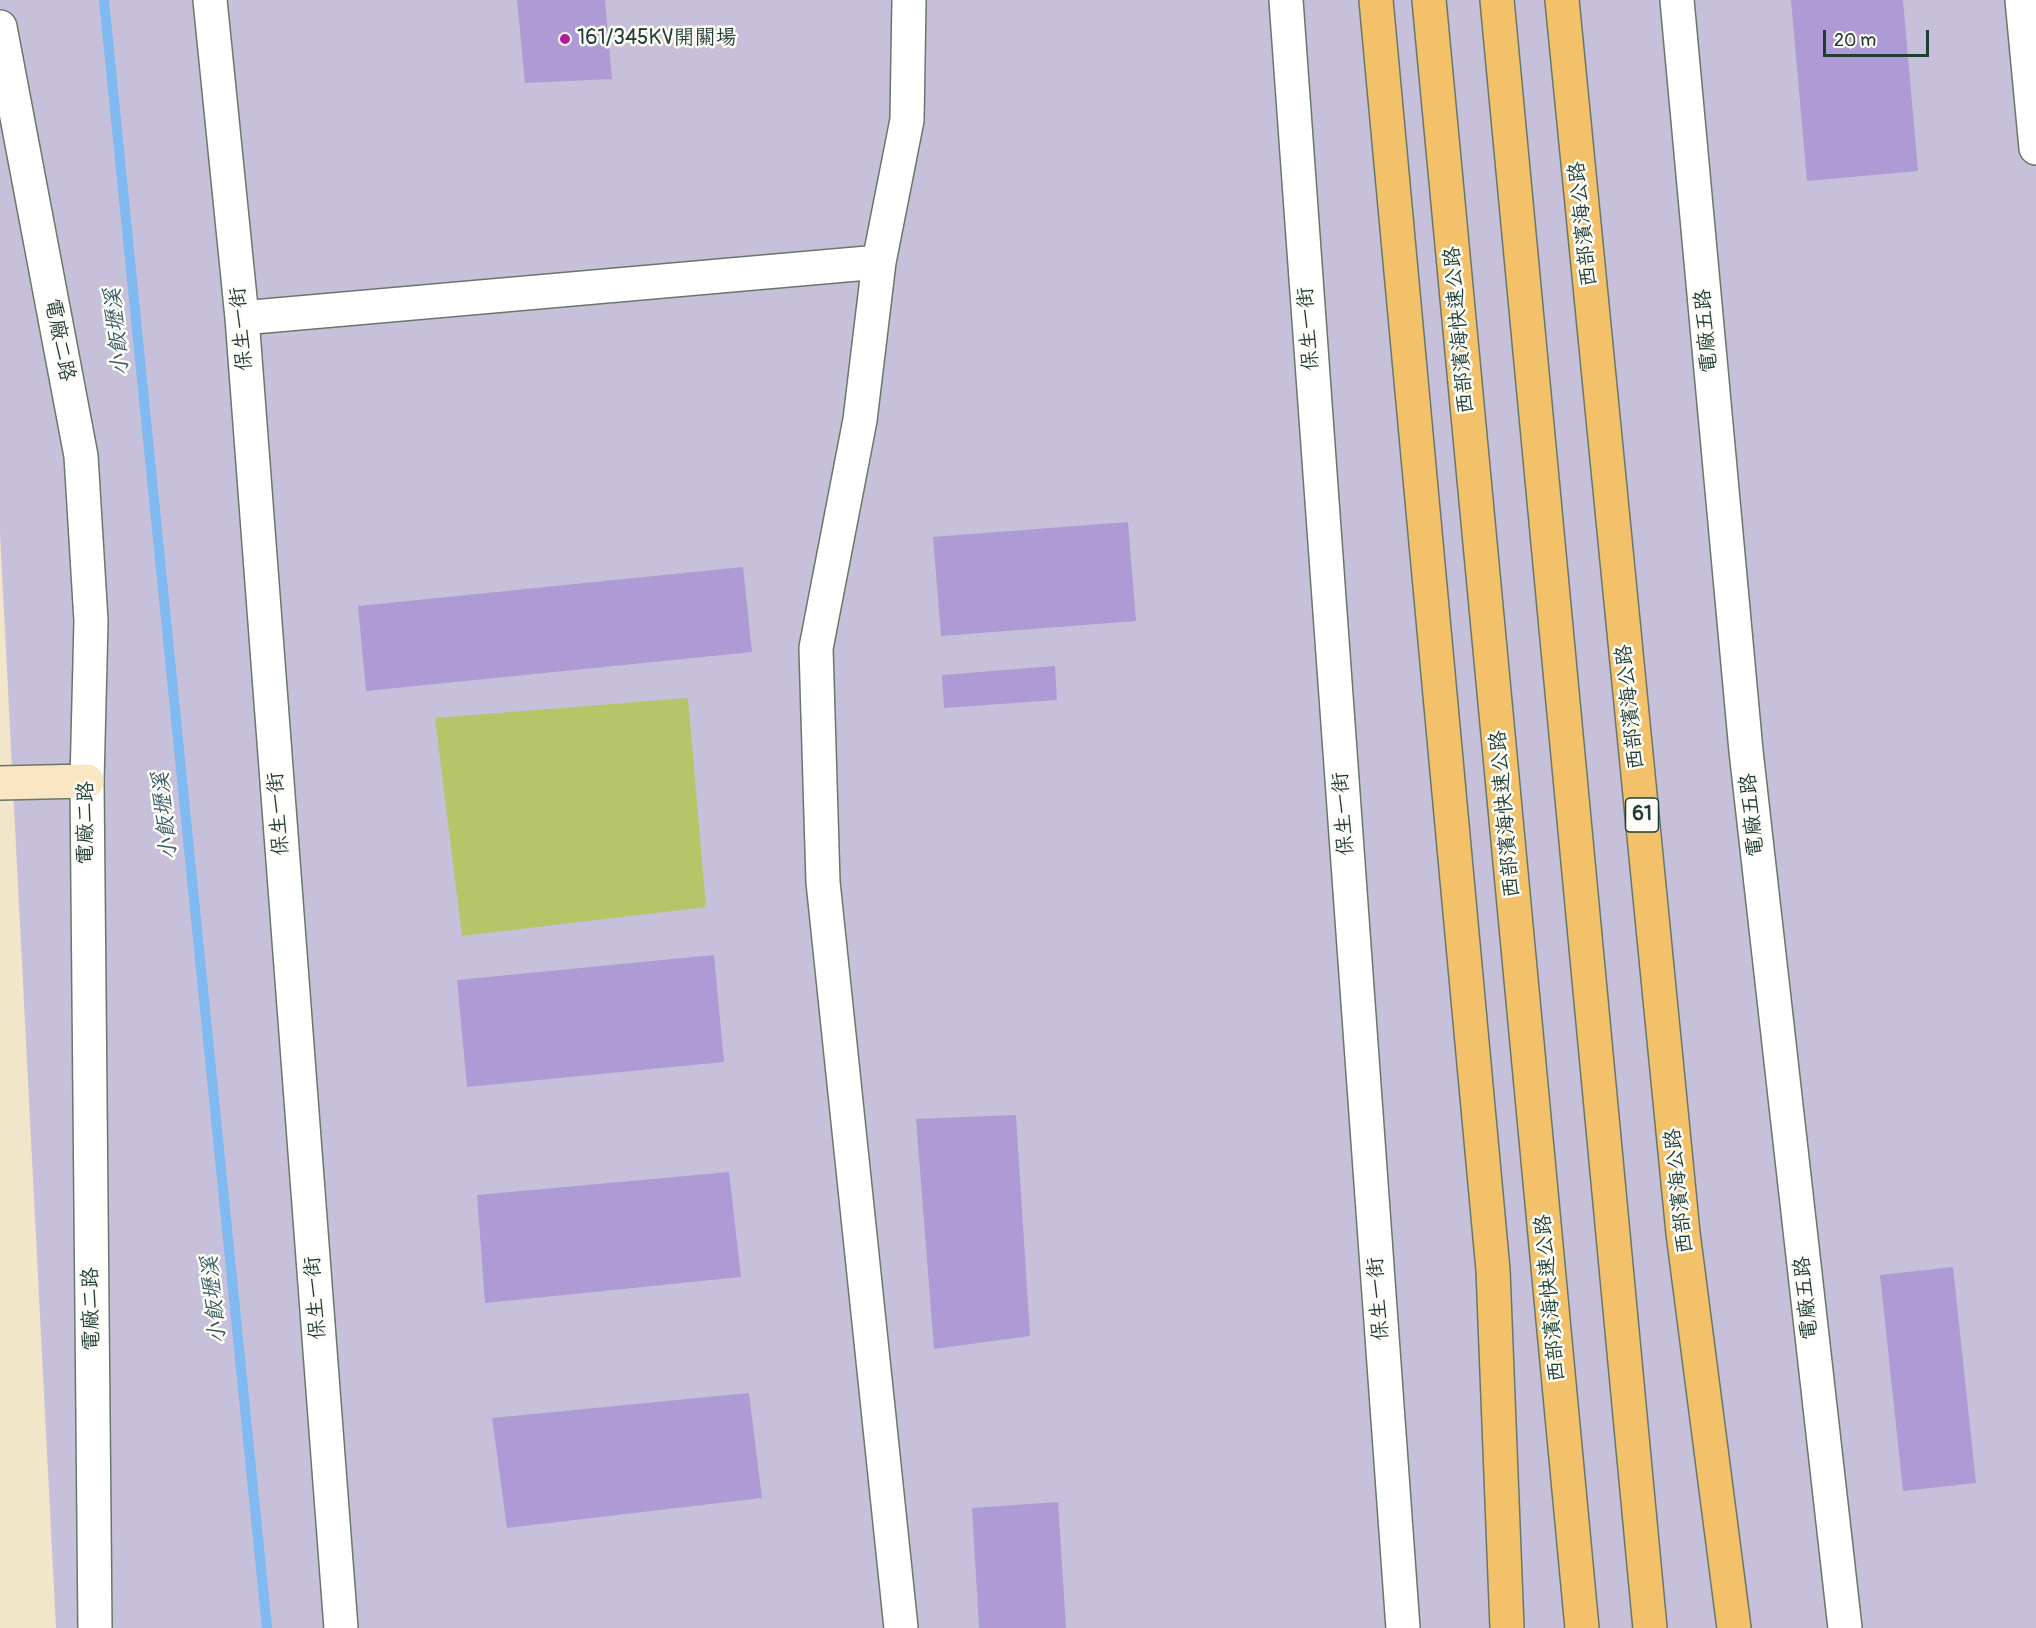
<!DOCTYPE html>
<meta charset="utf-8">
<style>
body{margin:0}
#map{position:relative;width:2036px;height:1628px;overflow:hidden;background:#f1e5ca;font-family:Pangolin,sans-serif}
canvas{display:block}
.scale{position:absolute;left:1823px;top:30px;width:106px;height:27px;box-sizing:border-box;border:3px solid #1f3d34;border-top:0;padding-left:8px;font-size:18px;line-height:21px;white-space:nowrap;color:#1f3d34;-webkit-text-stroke:4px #fdfcf7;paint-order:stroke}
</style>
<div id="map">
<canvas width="2036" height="1628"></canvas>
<div class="scale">20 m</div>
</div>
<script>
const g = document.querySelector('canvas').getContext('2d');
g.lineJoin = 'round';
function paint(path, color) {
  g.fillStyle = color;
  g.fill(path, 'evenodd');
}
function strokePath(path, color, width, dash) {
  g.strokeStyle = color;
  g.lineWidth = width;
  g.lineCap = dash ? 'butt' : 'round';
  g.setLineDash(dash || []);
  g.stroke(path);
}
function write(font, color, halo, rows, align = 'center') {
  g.font = font + ' Pangolin,"LXGW WenKai TC",sans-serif';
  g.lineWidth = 5;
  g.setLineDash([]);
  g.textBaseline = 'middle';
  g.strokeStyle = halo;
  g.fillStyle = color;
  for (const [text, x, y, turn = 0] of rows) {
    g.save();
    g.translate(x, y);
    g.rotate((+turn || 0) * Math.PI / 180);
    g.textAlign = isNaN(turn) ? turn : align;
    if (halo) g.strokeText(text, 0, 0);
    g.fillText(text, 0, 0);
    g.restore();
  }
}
paint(new Path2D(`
 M0,0h2036v1628h-1980l-56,-1095z`), '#c6c0da');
paint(new Path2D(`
 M688,698l18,209 -244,29 -27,-218z`), '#b5c568');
strokePath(new Path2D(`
 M104,0l163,1628`), '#81b9f1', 10);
paint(new Path2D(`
 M517,0h88l7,79 -87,4z
 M1791,0h112l15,171 -111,10z
 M1128,522l8,99 -195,15 -8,-99z
 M743,567l9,85 -386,39 -8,-85z
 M1055,666l2,34 -113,8 -2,-33z
 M714,955l10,107 -257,25 -10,-107z
 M1016,1115l14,221 -96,13 -18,-230z
 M729,1172l12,105 -256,26 -8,-108z
 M1953,1267l23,216 -73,8 -23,-216z
 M749,1393l13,105 -255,30 -15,-110z
 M1058,1502l8,126h-87l-7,-120z`), '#ae9bd5');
const street = new Path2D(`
 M210,0l32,318 99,1310
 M1286,0l117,1628
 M1677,0l69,751 99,877
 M2022,0l14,148
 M0,27l81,429 10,165 -4,160 8,847
 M242,318l637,-56
 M901,1628l-78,-746 -7,-234 44,-228 19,-158 28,-142 2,-120`);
const secondary = new Path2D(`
 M0,783l87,-2`);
const primary = new Path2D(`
 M1376,0l117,1270 14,358
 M1562,0l121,1233 51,395`);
const highway = new Path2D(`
 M1429,0l153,1628
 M1497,0l153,1628`);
strokePath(street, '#687868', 36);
strokePath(secondary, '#687868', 36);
strokePath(primary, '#687868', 36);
strokePath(highway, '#687868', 36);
strokePath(street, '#fff', 33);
strokePath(secondary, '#fbe6c4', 33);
strokePath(primary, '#f4c16b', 33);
strokePath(highway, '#f4c16b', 33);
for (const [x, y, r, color] of [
 [565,39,6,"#b5179e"]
]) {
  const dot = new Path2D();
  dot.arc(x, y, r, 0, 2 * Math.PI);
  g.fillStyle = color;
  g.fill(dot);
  strokePath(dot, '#fdfcf7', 2);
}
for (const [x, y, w] of [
 [1642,815,33]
]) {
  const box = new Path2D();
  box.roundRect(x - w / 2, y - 17, w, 34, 4.5);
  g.fillStyle = '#fdfcf7';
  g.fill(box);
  strokePath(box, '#1f3d34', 1.5);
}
write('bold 20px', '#1f3d34', null, [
 ["61",1642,815]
]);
write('21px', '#1f3d34', '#fdfcf7', [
 ["161/345KV開關場",577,39]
], 'left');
write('21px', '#1f3d34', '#fdfcf7', [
 ["西部濱海公路",1584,224,-96],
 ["保生一街",242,329,-95],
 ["保生一街",1309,329,-94],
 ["西部濱海快速公路",1460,330,-95],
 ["電廠五路",1707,331,-95],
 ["電廠二路",59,340,79],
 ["西部濱海公路",1631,707,-96],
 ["保生一街",279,814,-94],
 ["保生一街",1344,814,-94],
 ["西部濱海快速公路",1506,814,-95],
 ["電廠五路",1753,815,-96],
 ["電廠二路",87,823,-90],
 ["西部濱海公路",1680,1191,-96],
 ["保生一街",316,1298,-94],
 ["西部濱海快速公路",1551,1298,-95],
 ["電廠五路",1807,1298,-96],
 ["保生一街",1379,1299,-94],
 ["電廠二路",92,1309,-91]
]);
write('italic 22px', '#385c63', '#fdfcf7', [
 ["小飯壢溪",118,332,-96],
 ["小飯壢溪",166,816,-96],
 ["小飯壢溪",215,1300,-96]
]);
</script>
